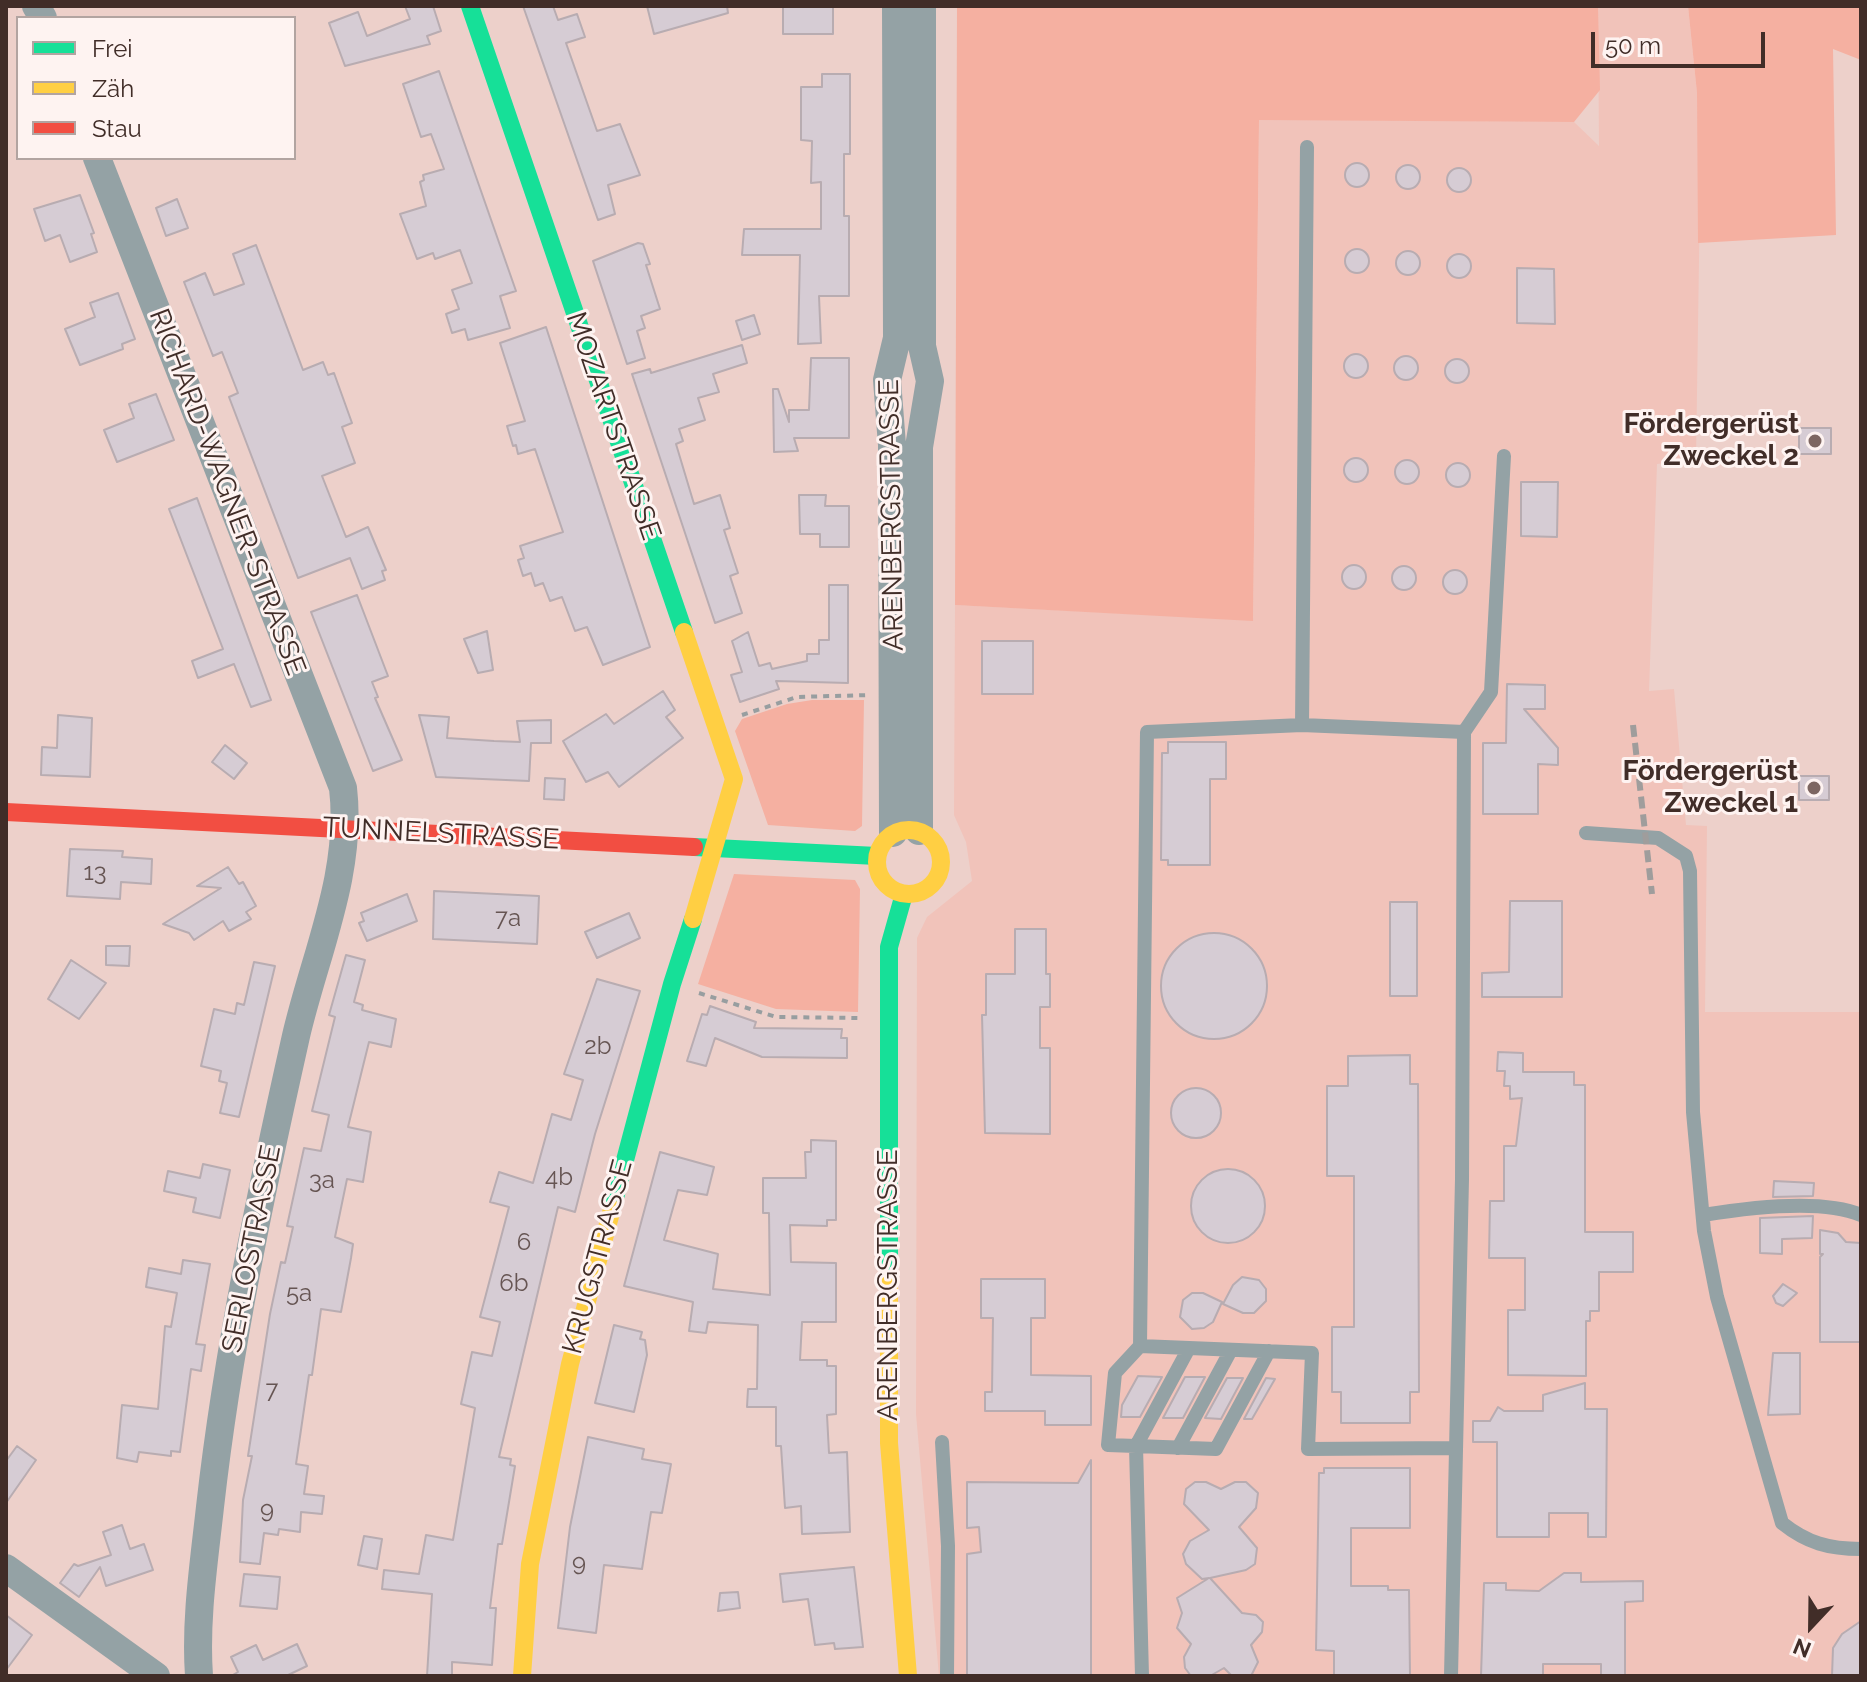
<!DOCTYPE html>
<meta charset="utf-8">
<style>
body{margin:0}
#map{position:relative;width:1867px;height:1682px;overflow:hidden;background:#edd0ca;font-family:Raleway,sans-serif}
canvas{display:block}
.frame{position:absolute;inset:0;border:8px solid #412d28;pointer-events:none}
.legend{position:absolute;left:16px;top:16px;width:280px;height:144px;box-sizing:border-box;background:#fef3f1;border:2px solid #b2a4a1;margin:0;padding:10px 14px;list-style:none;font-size:24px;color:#412d28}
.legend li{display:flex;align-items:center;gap:16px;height:40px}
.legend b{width:40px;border:2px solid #b2a4a1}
.north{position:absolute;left:1771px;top:1586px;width:80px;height:80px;-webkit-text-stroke:6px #fef3f1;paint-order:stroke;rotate:202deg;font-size:22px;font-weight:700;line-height:32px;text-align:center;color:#412d28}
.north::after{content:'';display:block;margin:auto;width:28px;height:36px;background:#412d28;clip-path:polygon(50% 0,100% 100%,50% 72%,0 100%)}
.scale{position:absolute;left:1591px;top:32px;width:174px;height:36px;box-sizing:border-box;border:4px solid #412d28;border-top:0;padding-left:10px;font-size:24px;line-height:28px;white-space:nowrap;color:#412d28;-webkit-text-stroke:6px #fef3f1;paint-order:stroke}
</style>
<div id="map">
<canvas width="1867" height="1682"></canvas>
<div class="frame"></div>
<ul class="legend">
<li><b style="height:10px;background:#16e098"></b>Frei</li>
<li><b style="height:10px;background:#ffcf43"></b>Zäh</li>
<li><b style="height:10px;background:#f24e42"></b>Stau</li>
</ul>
<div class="north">N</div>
<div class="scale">50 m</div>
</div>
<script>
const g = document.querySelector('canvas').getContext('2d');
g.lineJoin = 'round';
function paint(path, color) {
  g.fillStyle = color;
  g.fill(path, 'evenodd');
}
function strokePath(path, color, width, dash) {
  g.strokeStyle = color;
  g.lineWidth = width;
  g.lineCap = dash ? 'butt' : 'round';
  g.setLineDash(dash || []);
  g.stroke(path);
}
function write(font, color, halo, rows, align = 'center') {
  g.font = font + ' Raleway,sans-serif';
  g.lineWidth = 6;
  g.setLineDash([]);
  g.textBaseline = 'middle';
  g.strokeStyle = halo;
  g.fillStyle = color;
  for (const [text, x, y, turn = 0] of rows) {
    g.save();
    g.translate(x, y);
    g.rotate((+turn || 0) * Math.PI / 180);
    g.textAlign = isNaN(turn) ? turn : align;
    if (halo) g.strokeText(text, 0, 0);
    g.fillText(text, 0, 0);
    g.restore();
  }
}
paint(new Path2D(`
 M1598,6h90l9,87 3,99 -4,267 -39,5 -8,227 25,-2 12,136 21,1 -2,186h156v664h-922l-23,-262 1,-476 10,-21 45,-36 -6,-39 -12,-27 1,-210 298,15 6,-501 315,3 25,24z`), '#f1c3ba');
paint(new Path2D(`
 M957,6h641l2,84 -26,32 -315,-2 -6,501 -298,-16z
 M1688,6h173v54l-28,-11 3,186 -138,8 -1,-150z
 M812,700h52l-2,126 -7,5 -87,-6 -33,-94 7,-12 45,-15z
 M734,874l121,6 5,9 -2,123 -82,-3 -78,-25z`), '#f5b0a1');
const building = new Path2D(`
 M405,6h28l8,25 -14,5 3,8 -85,22 -16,-43 29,-11 9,24 43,-17z
 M523,6h30l5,14 19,-6 8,23 -19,6 31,88 23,-7 20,51 -32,10 7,29 -17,6z
 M647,6h80l1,7 -74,21z
 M783,6h50v28h-50z
 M439,71l77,220 -16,5 10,32 -42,12 -3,-11 -13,4 -6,-19 13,-5 -7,-19 20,-7 -12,-33 -25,9 -2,-6 -16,6 -17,-45 26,-8 -6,-24 4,-2 -1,-5 21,-6 -13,-35 -10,3 -18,-53z
 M822,74h28v80h-6v62h5v80h-30l2,47 -23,1 2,-89h-58l2,-26h77v-47l-10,1 1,-42 -11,-1v-53h21z
 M1345 175a12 12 0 1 1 24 0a12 12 0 1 1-24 0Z
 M1396 177a12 12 0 1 1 24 0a12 12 0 1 1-24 0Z
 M1447 180a12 12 0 1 1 24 0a12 12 0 1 1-24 0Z
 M80,195l14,38 -3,1 6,18 -27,10 -10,-27 -15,6 -11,-32z
 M177,199l11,29 -22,8 -10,-28z
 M638,243l5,1 7,20 -4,1 14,44 -19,7 4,12 -8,3 8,27 -18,6 -34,-103z
 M256,245l47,125 20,-8 5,13 6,-2 18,50 -10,4 13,36 -33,13 24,61 22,-10 18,43 -4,1 3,9 -23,9 -12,-31 -52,20 -69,-181 9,-4 -16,-41 -9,4 -29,-74 21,-9 9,22 30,-11 -11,-30z
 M1345 261a12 12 0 1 1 24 0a12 12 0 1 1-24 0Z
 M1396 263a12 12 0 1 1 24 0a12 12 0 1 1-24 0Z
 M1447 266a12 12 0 1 1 24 0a12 12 0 1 1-24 0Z
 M1517,268l37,1 1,55 -38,-1z
 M118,293l17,46 -13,5 1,5 -43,16 -15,-36 30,-12 -5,-14z
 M754,315l6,19 -18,6 -6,-19z
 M546,327l104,320 -47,18 -16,-38 -12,4 -13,-34 -12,4 -7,-18 -8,3 -4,-13 -8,3 -5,-16 6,-2 -4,-12 43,-14 -28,-83 -17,5 -2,-9 -3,1 -6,-20 18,-5 -25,-78z
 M742,345l5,18 -34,11 6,18 -21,6 7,22 -26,9 4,12 -7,3 18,60 26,-9 10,33 -6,2 14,43 -8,3 12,37 -27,10 -83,-249 18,-5 1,4z
 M1344 366a12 12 0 1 1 24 0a12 12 0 1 1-24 0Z
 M1394 368a12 12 0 1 1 24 0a12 12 0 1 1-24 0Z
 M811,358h38v80h-55l4,13 -24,1 -1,-63h5l11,33v-12h20z
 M1445 371a12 12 0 1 1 24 0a12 12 0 1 1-24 0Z
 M156,394l18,46 -57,22 -13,-32 30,-12 -5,-14z
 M1799,428h32v26h-32z
 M1344 470a12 12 0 1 1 24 0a12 12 0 1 1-24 0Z
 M1395 472a12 12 0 1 1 24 0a12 12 0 1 1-24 0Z
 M1446 475a12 12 0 1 1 24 0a12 12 0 1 1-24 0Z
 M1521,482h37l-1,55 -36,-1z
 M799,495h27l-1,11h24v41h-29v-13h-20z
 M197,498l74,202 -20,7 -17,-43 -36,14 -6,-17 31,-12 -54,-140z
 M1342 577a12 12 0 1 1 24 0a12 12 0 1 1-24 0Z
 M1392 578a12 12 0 1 1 24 0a12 12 0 1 1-24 0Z
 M1443 582a12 12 0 1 1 24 0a12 12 0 1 1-24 0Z
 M829,585h19v98l-72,-2 3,8 -39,13 -9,-27 11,-3 -10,-31 16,-9 11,34 11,-3 2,6 35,-8v-7h12v-14h10z
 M357,595l31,81 -16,6 6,15 -3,1 27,62 -29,11 -62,-159z
 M487,631l6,39 -15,3 -14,-34z
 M982,641h51v53h-51z
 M1507,684l38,1v24h-21l34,39v17l-20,-1v50h-55v-71h23z
 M663,691l12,19 -9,7 17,21 -64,49 -11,-15 -22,10 -23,-41 43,-27 8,10z
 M58,715l34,3 -2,59 -49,-2 1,-28 15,1z
 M419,715l30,2 -2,21 47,3 26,1 -3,-21 34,-1v23h-20l-2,38 -93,-4z
 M1168,742h58v37h-16v86h-42v-5h-7l1,-107h6z
 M225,745l22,18 -13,16 -22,-17z
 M1799,776h30v24h-30z
 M545,778l20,1 -1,21 -20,-1z
 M70,849l53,2 -1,6 30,2 -1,25 -30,-2 -1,17 -53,-3z
 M228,867l11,17 4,-2 13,24 -10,6 5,7 -22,12 -6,-10 -29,19 -5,-7 -26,-9 58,-36 -24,-2z
 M434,891l105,5 -2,48 -104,-5z
 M407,894l10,27 -50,20 -8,-18 5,-2 -3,-8z
 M1510,901h52v96h-80v-24l27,-1z
 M1390,902h27v94h-27z
 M629,913l11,25 -43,20 -12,-26z
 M1015,929h31v45h4v33h-10v41h10v86l-65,-1 -3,-118h4v-41h29z
 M1161 986a53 53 0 1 1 106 0a53 53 0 1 1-106 0Z
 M106,946h24l-1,20 -23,-1z
 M346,955l19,5 -11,42 9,3 -1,5 34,9 -5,28 -22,-5 -5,20 -16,65 23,5 -8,50 -16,-3 -12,58 18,7 -2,14 -10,54 -20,-3 -9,66h-3l-13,89 12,2 -4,28 20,2 -2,18 -21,-2 -1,20 -21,-3 -1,6 -14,-2 -4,31 -20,-2 3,-62 9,-44h-4l22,-142 11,-52 4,1 8,-36 -6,-1 17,-78 17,3 8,-36 -17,-4 23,-94 -6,-2z
 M71,960l35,23 -27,36 -31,-20z
 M254,962l21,4 -36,151 -19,-4 7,-30 -8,-2 2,-10 -20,-5 13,-57 21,5 2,-11 7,2z
 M597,979l43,12 -45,143 -20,78 -17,-5 -59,250 12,2 -1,6 5,1 -13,78h-4l-8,64h6l-4,57 -40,-3v14h-25l5,-82 -50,-5 2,-19 35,4 7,-39 27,5 22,-132 -14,-4 11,-52 20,4 8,-34 -20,-5 29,-110 -19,-5 9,-30 34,11 19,-69 19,6 12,-40 -19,-6z
 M710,1006l46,16 -2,6 88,1 -1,9h6v20l-85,-1 -47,-19 -9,28 -19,-5 15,-47 5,1z
 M1498,1052l25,1v19h51v13h11v147h48v40h-34v39h-9v10h-4v55l-78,-1v-65h17v-52h-36l1,-57h14v-55h12l6,-48 -12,1v-13h-6l1,-15h-8z
 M1410,1055v29h8l1,308h-9v31h-69v-31h-9v-65h22v-151h-27v-90h21v-30z
 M1171 1113a25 25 0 1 1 50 0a25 25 0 1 1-50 0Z
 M811,1140l25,1v79h-9v6l-37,-1 1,37 45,1v59h-34l-2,38h27v6h9v48l-9,1 2,38 18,-1 3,80 -48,2 -1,-28 -16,2 -4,-62h-5v-39h-29l1,-18h9l1,-64 -50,-3 -2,11 -17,-2 4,-29 -69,-16 36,-134 54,15 -7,28 -29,-5 -14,50 54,14 -5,35 57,6 -1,-82h-6v-35h43l-1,-26h6z
 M203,1164l27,6 -10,48 -27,-6 3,-14 -32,-7 4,-20 32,7z
 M1191 1206a37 37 0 1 1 74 0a37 37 0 1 1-74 0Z
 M1774,1181l40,2 -1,13 -40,1z
 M1813,1216l-1,22 -30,1v15l-22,-1v-35z
 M1820,1230l18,3 8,9 15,1v99h-41v-85l3,-3h-3z
 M183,1260l27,4 -14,80 9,1 -4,26 -10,-2 -11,83 -9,-1v5l-32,-4 -2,10 -20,-4 5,-53 36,4 7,-83 6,1 6,-34 -31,-6 3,-19 32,6z
 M1242,1277l17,3 7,9v12l-12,12h-11l-20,-9 10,-19z
 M981,1279h64v39h-14v57l60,1v49h-46v-14h-60v-19h7l1,-74h-12z
 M1783,1284l14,9 -14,13 -7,-3 -3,-7z
 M1192,1293h11l19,9 -9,20 -9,6 -12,1 -12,-12 3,-17z
 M614,1325l28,7 -2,7 5,1 2,15 -13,57 -39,-9z
 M1773,1353h27v61l-32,1z
 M1138,1376l24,1 -22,40h-19l1,-12z
 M1185,1377h20l-22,41h-20z
 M1227,1378h16l-22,41 -16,-1z
 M1266,1378l9,1 -23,40h-8z
 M1585,1383v26h22l-1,128h-18v-24h-39v24h-52v-95h-24v-21h17l8,-14 6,4h39v-16z
 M588,1437l56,12 -2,10 29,5 -9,49 -11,-1 -9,57 -38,-4 -8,68 -38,-5 12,-101z
 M17,1446l19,14 -30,43v-42z
 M1091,1460v216h-124v-122l14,-2 -2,-25 -12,1v-46l111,1z
 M1324,1468h86v60h-59v58h37v4h21l1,86h-76v-25l-18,-1 3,-177h5z
 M1195,1482h11l15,7 14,-7h11l12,11 -2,15 -17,19 18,21 -2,16 -9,6 -36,8 32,35 14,2 7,7 -1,10 -11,13 7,17 -7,14h-19l-8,-8 -14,8h-19l-6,-8 -1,-11 7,-13 -14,-16 5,-15 -5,-15 32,-20 -7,1 -16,-15 -3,-10 7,-13 19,-11 -25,-26 2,-15z
 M122,1525l8,24 14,-5 9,26 -47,16 -6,-19 -21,30 -19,-14 14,-19 4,2 33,-11 -8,-23z
 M364,1536l18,3 -5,30 -19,-4z
 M854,1567l9,80 -28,2 -1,-6 -19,2 -7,-46 -25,3 -3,-28z
 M1564,1573h17v9l62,-1v20l-18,1v74h-24v-12h-58v12h-62l3,-93h22v7l33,1z
 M244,1574l36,3 -3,32 -37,-3z
 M738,1592l2,16 -22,3 2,-18z
 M6,1615l26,20 -26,35z
 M1861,1621v55h-29l1,-28 9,-14z
 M297,1644l10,22 -21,10h-55l7,-4 -7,-15 25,-12 7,15z`);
paint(building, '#d6ccd4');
strokePath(building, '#b8acb1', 2);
strokePath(new Path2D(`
 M742,715l55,-18 73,-2
 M699,993l77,24 83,1`), '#979ea0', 4, [6, 6]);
strokePath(new Path2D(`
 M1302,725l5,-578
 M1586,833l72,5 28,18 4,15 3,241 11,119 13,66 65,226c25,20 47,26 79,26
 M1703,1215c43,-7 118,-17 158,0
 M1140,1346l-25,27 -7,72 28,1 6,230
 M1189,1348l-53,98 80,3 53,-98
 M942,1442l6,104 -1,130
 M1178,1448l53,-98
 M1456,1448l-148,1 4,-96 -172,-7 7,-614 155,-7 162,7
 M1451,1676l11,-497 2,-447 27,-40 13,-236`), '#94a2a5', 14);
strokePath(new Path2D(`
 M36,6l7,12
 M97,158l246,630c10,85 -28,166 -47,248 -35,156 -68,311 -86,471 -6,55 -15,113 -11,169
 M919,831v-384l11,-66 -8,-35v-340
 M893,833l-1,-388 -5,-65 10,-42 -1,-332
 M6,1568l150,108`), '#94a2a5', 28);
strokePath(new Path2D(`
 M470,6l214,626
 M694,847l183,9
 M612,1209l60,-225 21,-65
 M889,1280v-333l15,-53`), '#16e098', 18);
strokePath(new Path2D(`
 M684,632l50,147 -41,140
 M877 862a32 32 0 1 1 64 0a32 32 0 1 1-64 0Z
 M889,1280v163l19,233
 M522,1676l8,-112 40,-200 42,-155`), '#ffcf43', 18);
strokePath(new Path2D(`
 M6,812l688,35`), '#f24e42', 18);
strokePath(new Path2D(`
 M1633,725l19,169`), '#9f9d9c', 6, [12, 6]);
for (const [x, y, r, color] of [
 [1815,441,8,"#7d6661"],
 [1814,788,8,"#7d6661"]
]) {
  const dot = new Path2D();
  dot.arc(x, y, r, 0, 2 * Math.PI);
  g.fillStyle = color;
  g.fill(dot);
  strokePath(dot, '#fef3f1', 3);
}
write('24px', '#665553', null, [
 ["13",95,873],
 ["7a",508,919],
 ["2b",598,1047],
 ["4b",559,1178],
 ["3a",322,1181],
 ["6",524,1243],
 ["6b",514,1284],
 ["5a",299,1294],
 ["7",272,1391],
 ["9",267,1511],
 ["9",579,1564]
]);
write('bold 28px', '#412d28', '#fef3f1', [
 ["Fördergerüst",1799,425],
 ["Zweckel 2",1799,457],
 ["Fördergerüst",1798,772],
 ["Zweckel 1",1798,804]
], 'right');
write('28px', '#412d28', '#fef3f1', [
 ["MOZARTSTRASSE",613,426,71],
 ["RICHARD-WAGNER-STRASSE",227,492,69],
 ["ARENBERGSTRASSE",892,515,-91],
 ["TUNNELSTRASSE",441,834,3],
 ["SERLOSTRASSE",252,1249,-79],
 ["KRUGSTRASSE",598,1257,-75],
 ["ARENBERGSTRASSE",889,1285,-90]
]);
</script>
